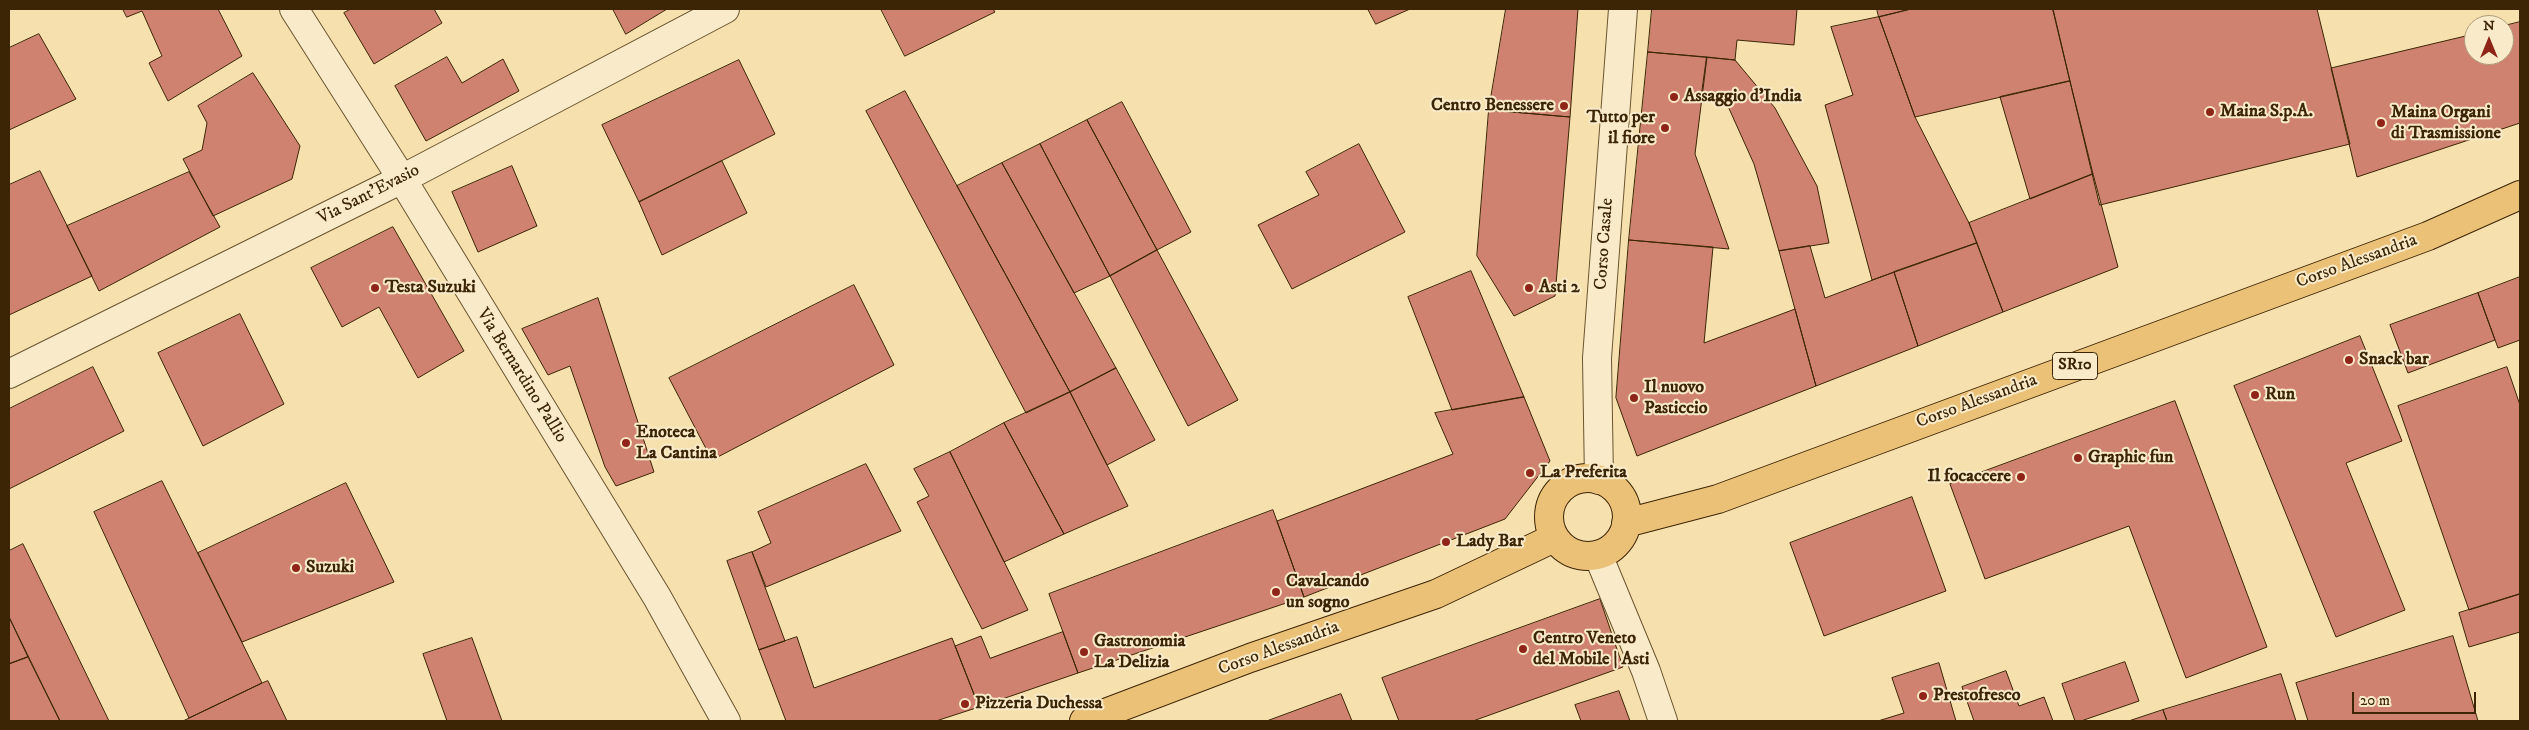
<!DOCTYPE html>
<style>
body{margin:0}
#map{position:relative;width:2529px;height:730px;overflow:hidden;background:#f6e0ae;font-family:"IM FELL DW Pica",serif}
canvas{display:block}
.frame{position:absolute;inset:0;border:10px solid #3c2505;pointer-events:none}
.north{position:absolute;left:2464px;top:15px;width:50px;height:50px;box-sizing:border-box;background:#f9ebca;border:1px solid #ad9c7b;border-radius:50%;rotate:0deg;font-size:14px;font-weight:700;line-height:20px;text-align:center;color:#3c2505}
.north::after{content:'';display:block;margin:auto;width:18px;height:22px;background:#8f2418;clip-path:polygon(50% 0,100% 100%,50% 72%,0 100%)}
.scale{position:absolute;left:2352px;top:692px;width:124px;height:22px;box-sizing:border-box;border:2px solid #3c2505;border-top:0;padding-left:6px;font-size:15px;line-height:18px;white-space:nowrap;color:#3c2505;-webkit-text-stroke:4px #f9ebca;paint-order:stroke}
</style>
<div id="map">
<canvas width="2529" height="730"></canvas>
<div class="frame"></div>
<div class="north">N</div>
<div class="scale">20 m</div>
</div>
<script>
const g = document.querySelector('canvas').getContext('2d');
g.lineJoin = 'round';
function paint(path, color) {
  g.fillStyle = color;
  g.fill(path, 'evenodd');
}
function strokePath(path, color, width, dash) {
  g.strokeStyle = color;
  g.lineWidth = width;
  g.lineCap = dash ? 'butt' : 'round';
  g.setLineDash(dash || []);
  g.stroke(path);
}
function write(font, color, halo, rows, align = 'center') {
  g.font = font + ' "IM FELL DW Pica",serif';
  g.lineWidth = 4;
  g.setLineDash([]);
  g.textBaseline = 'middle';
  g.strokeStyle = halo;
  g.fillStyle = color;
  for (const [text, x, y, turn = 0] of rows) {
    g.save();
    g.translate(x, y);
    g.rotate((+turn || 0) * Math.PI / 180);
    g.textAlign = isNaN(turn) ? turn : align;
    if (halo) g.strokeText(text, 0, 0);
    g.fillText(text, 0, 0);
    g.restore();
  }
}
const building = new Path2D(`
 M123,9h95l24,47 -74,45 -19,-38 13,-7 -20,-45 -15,6z
 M351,9h83l8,14 -68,41 -30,-51z
 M613,9h54l-41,25z
 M881,9h112l2,3 -90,44z
 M1368,9h42l-34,15z
 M1506,9h72l-8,108 -81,-7z
 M1652,9h145l-3,36 -57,-5 -2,20 -87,-8z
 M1877,9h34l-32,8z
 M1911,9h142l17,72 -155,36 -36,-100z
 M2053,9h264l33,135 -250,61z
 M1879,17l36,100 54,106 8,20 -105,37 -47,-175 28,-10 -22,-68z
 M2520,22v101l-163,54 -26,-109 143,-34v21h30v-29z
 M39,34l37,65 -67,31v-82z
 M1648,52l59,5 -12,97 34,95 -100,-9z
 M447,57l15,26 41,-24 16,32 -93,50 -31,-55z
 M1707,57l28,3 40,48 42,78 12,57 -50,8 -25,-87 -32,-71h-20z
 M739,60l36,74 -136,68 -37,-77z
 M253,73l47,73 -8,33 -79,37 -30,-57 19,-9 5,-27 -9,-17z
 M2070,81l23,93 -63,25 -30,-102z
 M905,91l165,301 -44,21 -160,-302z
 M1122,102l69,130 -34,18 -70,-130z
 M1489,110l81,7 -15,179 -41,20 -37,-60z
 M1087,120l70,130 -47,26 -70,-132z
 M1040,144l70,132 -36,17 -72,-130z
 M1359,144l46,88 -113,57 -34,-64 61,-30 -13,-23z
 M722,161l25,52 -85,42 -23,-53z
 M1002,163l114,205 -46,24 -113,-206z
 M512,166l25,60 -59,26 -26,-60z
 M40,171l52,105 -83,39v-130z
 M189,172l31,55 -121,64 -32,-65z
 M2093,174l25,93 -115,45 -34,-89z
 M393,227l71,124 -46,27 -39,-71 -37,20 -31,-59z
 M1629,240l84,7 -9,96 91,-34 21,77 -179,70 -21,-58z
 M1977,243l26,69 -85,34 -24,-74z
 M1810,246l15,52 69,-26 24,74 -102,40 -37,-135z
 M1157,250l81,150 -50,26 -78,-150z
 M1471,271l53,126 -72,13 -44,-113z
 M2520,277v63l-22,8 -20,-55z
 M854,285l40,80 -182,95 -43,-82z
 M2478,293l17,47 -87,33 -18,-48z
 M598,298l56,174 -38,14 -11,-19 -35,-101 -22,9 -26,-46z
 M240,314l44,90 -81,42 -45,-93z
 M2360,336l42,105 -56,22 59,147 -69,27 -102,-251z
 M93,367l31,64 -115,58v-80z
 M2507,367l13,38v189l-51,16 -71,-204z
 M1116,368l39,72 -48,25 -37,-73z
 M1070,392l58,114 -64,28 -60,-111z
 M1524,397l26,64 -45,58 -201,78 -27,-76 176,-67 -18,-41z
 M2175,401l92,246 -81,31 -57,-152 -144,53 -35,-95z
 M1004,423l60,111 -60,28 -54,-110z
 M950,452l78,158 -46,19 -65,-127 12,-6 -15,-27z
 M866,464l35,67 -135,56 -14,-35 19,-9 -13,-31z
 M162,481l100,202 -73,35 -95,-206z
 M346,483l48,99 -152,60 -44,-89z
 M1912,497l34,94 -122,45 -34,-93z
 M1273,510l31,87 -226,76 -29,-79z
 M23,544l86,177h-49l-51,-104v-66z
 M752,552l33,89 -26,9 -32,-89z
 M2520,594v38l-51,15 -10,-34z
 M1600,599l23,68 -150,54h-74l-17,-43z
 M9,617l19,40 -19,7z
 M1063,632l15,41 -99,34 -24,-61 26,-10 9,22z
 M2453,636l25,85h-170l-12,-38z
 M797,637l17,51 138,-50 27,69 -43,14h-150l-27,-71z
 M472,638l30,83h-55l-24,-67z
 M28,657l32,64h-51v-57z
 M2125,662l14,39 -58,20h-6l-13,-37z
 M1939,663l17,58h-78l26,-8 -12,-35z
 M2006,671l13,35 25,-9 9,24h-79l-12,-34z
 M2281,674l15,47h-129l-4,-11z
 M268,681l19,40h-104l79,-38z
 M1619,691l11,30h-49l-6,-16z
 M1341,694l11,27h-85z
 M2163,710l4,11h-38z`);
paint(building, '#d08271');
strokePath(building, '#3c2505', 1);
const minor = new Path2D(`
 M294,9l108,170 255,418 69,124
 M9,374l393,-195 323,-170
 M1599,480l-2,-122 26,-349
 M1598,555l48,116 17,50`);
const major = new Path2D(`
 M1549 517a39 39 0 1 1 78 0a39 39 0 1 1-78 0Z
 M1626,523l92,-24 710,-263 92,-41
 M1084,721l166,-63 186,-64 118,-56`);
strokePath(minor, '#6a542f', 30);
strokePath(major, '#3c2505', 30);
strokePath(minor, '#f9ebca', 28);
strokePath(major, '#ebc077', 28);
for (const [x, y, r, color] of [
 [1674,97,5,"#8f2418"],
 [1564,106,5,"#8f2418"],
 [2210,112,5,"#8f2418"],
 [2381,123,5,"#8f2418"],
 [1665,128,5,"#8f2418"],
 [375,288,5,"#8f2418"],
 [1529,288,5,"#8f2418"],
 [2349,360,5,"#8f2418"],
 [2255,395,5,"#8f2418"],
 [1634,398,5,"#8f2418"],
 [626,443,5,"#8f2418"],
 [2078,458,5,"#8f2418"],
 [1530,473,5,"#8f2418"],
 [2021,477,5,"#8f2418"],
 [1446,542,5,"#8f2418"],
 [296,568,5,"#8f2418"],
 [1276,592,5,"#8f2418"],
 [1523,649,5,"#8f2418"],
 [1084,652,5,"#8f2418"],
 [1923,696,5,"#8f2418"],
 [965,704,5,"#8f2418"]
]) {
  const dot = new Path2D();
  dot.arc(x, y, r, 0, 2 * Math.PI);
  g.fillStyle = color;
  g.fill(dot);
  strokePath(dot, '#f9ebca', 2);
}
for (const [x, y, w] of [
 [2075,366,45]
]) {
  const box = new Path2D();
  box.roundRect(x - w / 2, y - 13.5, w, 27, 4);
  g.fillStyle = '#f9ebca';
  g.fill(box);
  strokePath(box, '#3c2505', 1);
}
write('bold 16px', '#3c2505', null, [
 ["SR10",2075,366]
]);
write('bold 18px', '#3c2505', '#f9ebca', [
 ["Assaggio d'India",1684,97],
 ["Centro Benessere",1554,106,"right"],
 ["Maina S.p.A.",2220,112],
 ["Maina Organi",2391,113],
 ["di Trasmissione",2391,134],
 ["Tutto per",1655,118,"right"],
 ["il fiore",1655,139,"right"],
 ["Testa Suzuki",385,288],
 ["Asti 2",1539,288],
 ["Snack bar",2359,360],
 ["Il nuovo",1644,388],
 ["Pasticcio",1644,409],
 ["Run",2265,395],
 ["Enoteca",636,433],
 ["La Cantina",636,454],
 ["Graphic fun",2088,458],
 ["La Preferita",1540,473],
 ["Il focaccere",2011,477,"right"],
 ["Lady Bar",1456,542],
 ["Suzuki",306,568],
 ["Cavalcando",1286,582],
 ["un sogno",1286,603],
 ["Centro Veneto",1533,639],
 ["del Mobile | Asti",1533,660],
 ["Gastronomia",1094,642],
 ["La Delizia",1094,663],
 ["Prestofresco",1933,696],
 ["Pizzeria Duchessa",975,704]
], 'left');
write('18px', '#3c2505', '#f9ebca', [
 ["Via Sant'Evasio",369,195,-27],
 ["Corso Casale",1605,244,-86],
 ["Corso Alessandria",2357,262,-20],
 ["Via Bernardino Pallio",521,376,58],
 ["Corso Alessandria",1977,402,-20],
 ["Corso Alessandria",1279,649,-20]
]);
</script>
